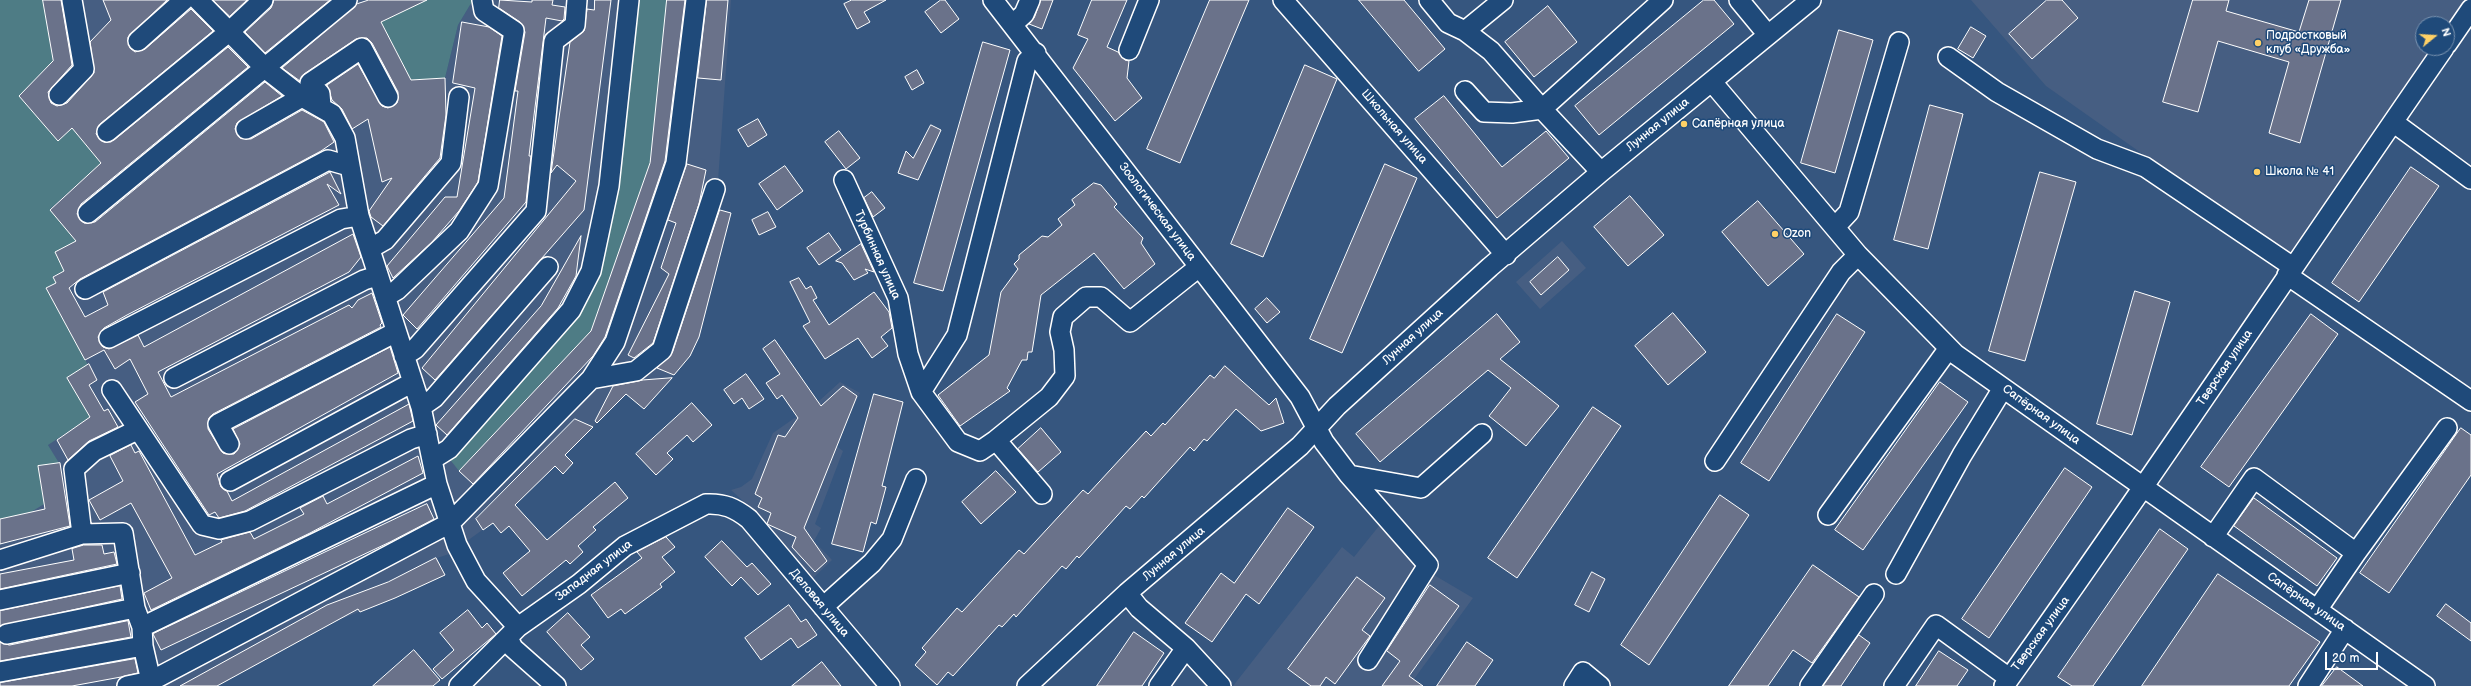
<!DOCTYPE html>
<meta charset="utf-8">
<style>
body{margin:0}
#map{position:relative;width:2471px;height:686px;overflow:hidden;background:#36567f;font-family:"Balsamiq Sans",sans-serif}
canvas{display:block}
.north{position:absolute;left:2415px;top:16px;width:40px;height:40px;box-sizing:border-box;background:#1f4a7a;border:1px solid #7992af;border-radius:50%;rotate:72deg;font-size:11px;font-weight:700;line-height:16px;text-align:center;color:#fff}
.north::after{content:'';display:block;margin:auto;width:14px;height:18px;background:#ffd166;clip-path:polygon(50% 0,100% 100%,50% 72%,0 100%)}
.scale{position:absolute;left:2325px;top:652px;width:53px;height:18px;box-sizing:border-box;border:2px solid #fff;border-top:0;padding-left:5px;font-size:12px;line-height:14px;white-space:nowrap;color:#fff;-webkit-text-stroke:3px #1f4a7a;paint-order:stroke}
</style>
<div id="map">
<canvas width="2471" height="686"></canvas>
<div class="north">N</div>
<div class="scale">20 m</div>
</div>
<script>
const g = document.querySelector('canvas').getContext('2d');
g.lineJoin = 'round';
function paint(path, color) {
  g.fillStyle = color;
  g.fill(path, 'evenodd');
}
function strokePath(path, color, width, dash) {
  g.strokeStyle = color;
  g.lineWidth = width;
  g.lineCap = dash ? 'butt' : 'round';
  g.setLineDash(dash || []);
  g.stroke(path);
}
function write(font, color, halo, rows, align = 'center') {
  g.font = font + ' "Balsamiq Sans",sans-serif';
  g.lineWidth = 3;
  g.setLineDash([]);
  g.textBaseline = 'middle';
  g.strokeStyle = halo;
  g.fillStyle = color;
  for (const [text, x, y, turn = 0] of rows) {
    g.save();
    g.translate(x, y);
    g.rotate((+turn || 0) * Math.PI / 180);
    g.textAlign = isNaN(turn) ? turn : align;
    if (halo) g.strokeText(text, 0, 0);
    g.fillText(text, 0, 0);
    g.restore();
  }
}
paint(new Path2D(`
 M43,0h375l27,78 13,-53 15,-25h163l-45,331 76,-331h64l-15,209 15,4 -32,124 -9,19 -46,53 -18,-15 -116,116 -61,44 -12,4 8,17 -50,23 -59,23 -119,65h-217v-167l31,-7 7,-46 20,-3 -10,-18 19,-67 20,-13 -41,-77 10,-6 -3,-5 2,-25 -5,-42 22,-82 -14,13 -39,-45 34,-35z
 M1971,0h494l-18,26v-2h-24v24h9l-143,209 -243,-171z
 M1562,241l24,27 -46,41 -24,-27z
 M840,382l20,11 -25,52 8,6 -28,73 6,4 -7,13 18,19 -21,20 -68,-79 -12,-11 10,-3 11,-8 21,-46 46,-32z
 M1379,526l55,49 39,23 -64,88h-176l109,-139 12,10z`), '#465e82');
paint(new Path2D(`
 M0,0h43l10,61 -34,35 39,45 14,-13 29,35 -51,46 26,32 -12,30 -11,5 3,7 -10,5 42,77 -21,13 23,39 -42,28 11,18 -21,3 6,38 -13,8 -31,7z
 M418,0h55l-15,25 -13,53 -34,2 -30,-58 39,-19z
 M636,0h31l-17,163 -59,168 -132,140 -11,-14 130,-145z`), '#4e7c85');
const building = new Path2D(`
 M43,0h18l11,65 -24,27 3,11 6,3 10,-3 27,-30 -4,-31 21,-22 -8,-20h64l-39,37 2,11 5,4 10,-3 46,-40 22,22 -113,93 -4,10 8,8 10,-2 114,-93 20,20 -167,137 -4,10 7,9 11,-1 170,-140 17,14 -45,27 -2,6 5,9 11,1 51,-29 22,12 10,20 -13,9 -241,128 -11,9 16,29 23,-12 -5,-13 227,-120 11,22 -14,-10 12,21 -212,110 -23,13 -6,9 5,10 6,2 29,-14 6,12 209,-113 8,23 -12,15 -191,100 13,25 178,-92 3,3 6,-8 14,-7 10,30 -2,2 1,2 -168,87 -4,4 -1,11 15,24 11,1 6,-10 -7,-15 157,-82 8,26 -181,101 4,13 6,4 5,10 177,-97 4,17 -168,90 -26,7 -4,-6 -6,3 -74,-113 13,-8 -18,-35 -15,10 -11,-19 -19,10 -39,-72 10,-5 -3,-6 11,-6 -9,-19 21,-11 -26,-31 51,-47 -29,-35 -14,13 -39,-45 34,-35z
 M213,0h34l-17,16z
 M274,0h56l-65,53 -20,-21 26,-24z
 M369,0h58l-46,22 30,58 34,-2 1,37 -6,43 -57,68 -12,-9 -2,-6 23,-33 -10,4 -14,-63 -16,10 -10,-20 -10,-9 -5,-15 31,-21 24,42 6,2 9,-5 1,-11 -26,-49 -5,-5 -11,1 -52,35 -4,7 -18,-13 75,-64z
 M500,0l32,2v-2h21l-1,5 13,2 -1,12 -2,2 -16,-3 -17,138h2l-5,46 -109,127 -14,-14 101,-117 14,-107h-3l10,-59 -5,-10 -21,-14z
 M595,0h16l-27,210 -149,170 -13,-12 154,-187 -19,-16 -6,8 2,-14 17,-117 14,-11 3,-22 7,1z
 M667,0h18l-20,161 -60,176 -12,19 -120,128 -14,-13 132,-140 59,-168z
 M707,0h21l-7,80 -23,-2z
 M852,0h34l-22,12 6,10 -13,7 -13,-25z
 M941,0h4l14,19 -18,14 -16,-21z
 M1041,0h12l-11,29 -13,-5 5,-6z
 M1092,0h35l-20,47 11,5 7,8 4,1 -2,17 15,20 -27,23 -42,-53 15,-29 -10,-4z
 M1210,0h39l-69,163 -33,-14z
 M1359,0h45l41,49 -26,22z
 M1704,0h10l20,24 -135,111 -24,-29z
 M2047,0h15l16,18 -46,41 -23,-25z
 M2193,0h36l-3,11 73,21 10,-32h32l-41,143 -31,-10 20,-71 -71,-21 -20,71 -35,-10z
 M1548,6l29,36 -43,35 -29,-35z
 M462,22l27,5 13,9 -24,146 -19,29 -27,31 -39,36 -6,-12 58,-69h12l18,-109 -22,-5z
 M1971,27l15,9 -13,22 -15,-9z
 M1839,30l34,10 -38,133 -34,-10z
 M983,42l27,8 -67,241 -29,-8z
 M1305,65l32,14 -74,178 -32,-13z
 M917,70l7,13 -12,7 -7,-13z
 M1444,96l58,71 44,-36 23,27 -72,60 -82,-99z
 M1930,105l33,9 -35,135 -34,-9z
 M758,119l9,16 -19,12 -10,-17z
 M931,125l10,5 -23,50 -20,-7 8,-22 7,7z
 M839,131l21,27 -14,11 -21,-27z
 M687,164l19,6 -7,34 -46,139 -19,15 -6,-3 41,-81 -8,-6 15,-45 -8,-3z
 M1385,164l32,14 -75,175 -32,-14z
 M785,166l18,25 -26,19 -18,-26z
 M2411,167l28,19 -80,116 -27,-19z
 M2040,172l36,10 -51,179 -36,-10z
 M1094,183l7,2 16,19 -3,3 29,31 -2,5 14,21 -31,25 -30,-36 -53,42 -9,57h-4l-1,8h-5l-15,28 3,3 -50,35 -22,-31 51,-40 12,-63 17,-23 -4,-5 5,-5v-4l23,-19 6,1 14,-12 -4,-6 17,-14 -3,-5z
 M872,192l13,16 -12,9 -9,-19z
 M1630,196l34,39 -36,31 -34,-39z
 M1758,201l46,53 -36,32 -46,-54z
 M720,210l11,3 -32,124 -9,19 -16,19 -17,-7 15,-15z
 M768,212l8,15 -17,8 -7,-15z
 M829,233l12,17 -22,15 -12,-17z
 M581,236l-5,40 -18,32 -111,127 -11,-10 105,-119z
 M861,244l13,28 -9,-3 3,4 -14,7 -12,-17 -6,-2z
 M1558,257l11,13 -28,25 -11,-13z
 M799,278l7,11 5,-3 6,12 -4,2 16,25 45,-33 15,20 3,16 -11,9 7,9 -16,12 -14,-20 -33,21 -22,-33 7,-4 -20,-40z
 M2135,291l35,11 -38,133 -35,-11z
 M1267,298l13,14 -13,11 -12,-14z
 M1673,313l33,39 -38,33 -33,-39z
 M1497,314l23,28 -20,17 59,47 -33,40 -37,-30 22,-28 -23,-18 -108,92 -24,-28z
 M1837,314l28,18 -96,149 -28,-18z
 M2311,314l27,20 -109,153 -28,-20z
 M775,340l46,66 22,-20 14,10 -53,132 23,33 -12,11 -23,-25 4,-10 -29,-13 4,-11 -13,-6 4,-9 -7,-4 23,-59 7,2 13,-19 -16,-23 -5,4 -11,-16 14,-9 -17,-25z
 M89,364l8,16 -8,5 15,26 4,-2 10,18 -29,14 -21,19 -11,-20 33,-23 -23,-39z
 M1225,366l44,39 7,-7 8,25 -23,8 -25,-22 -29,32 -3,-2 -10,12 -4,-4 -46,51 -2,-2 -12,13 -4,-3 -47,52 -2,-2 -11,13 -4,-3 -46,51 -2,-3 -12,13 -3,-2 -46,51 -5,-4 -11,13 -22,-20 11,-13 -4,-4 35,-40 5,4 57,-62 5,4 59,-64 5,4 58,-63 5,5 12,-13 2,2 45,-50 4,3z
 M746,374l18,25 -15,10 -7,-11 -8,6 -10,-14z
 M672,378l-28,31 -18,-15 -29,29 -2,-2 18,-35 30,-6z
 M1940,382l28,20 -105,148 -28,-20z
 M874,394l29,8 -21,84 4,1 -10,37 -5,-2 -8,30 -31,-8z
 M692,403l20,22 -19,17 -6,-7 -20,18 6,6 -17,16 -20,-21z
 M1593,407l28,19 -104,152 -29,-20z
 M575,419l18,8 -28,28 8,8 -10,11 -8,-8 -40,39 32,35 68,-58 13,16 -35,29 3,3 -18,16 5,6 -13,12 -4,-4 -44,36 -19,-23 27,-22 -21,-25 -8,7 -8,-10 -10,7 -7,-11z
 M1041,428l20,24 -23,20 -20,-23z
 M2461,428l10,7v40l-82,118 -29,-20z
 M131,445l4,8 4,-2 56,104 27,-13 -1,-2 3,-1 26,-7 4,7 50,-25 -4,-6 23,-12 4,8 91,-48 5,17 -113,60 -159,77 -7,-17 28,-15 -41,-75 -31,17 -11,-20 34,-19 -13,-25z
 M60,463l10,63 -70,18v-25l45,-10 -7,-43z
 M2065,468l27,19 -103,151 -27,-19z
 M996,471l20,21 -35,32 -19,-22z
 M1720,495l29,20 -100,150 -28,-20z
 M2254,498l83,60 -20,28 -83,-60z
 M427,504l7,15 -44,23 -229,108 -8,-16z
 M1288,508l26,19 -55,77 -13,-10 -34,48 -27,-19 36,-50 13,10z
 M2160,529l28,20 -95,137h-21l-14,-9z
 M666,537l9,10 -13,10 13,15 -15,12 2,3 -37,27 -4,-5 -13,9 -17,-23 51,-37 -5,-6z
 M722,541l25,26 5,-4 19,21 -13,11 -17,-18 -9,9 -27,-29z
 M84,545h18l2,9 10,-2 3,12 -117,25v-15l74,-14 -2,-11z
 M436,558l9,17 -50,23 -35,14 -2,-3 -141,77h-37l147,-81 61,-23z
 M1813,565l46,32 -47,66 -19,-13 -25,36h-39z
 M1592,572l13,7 -16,33 -14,-7z
 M2218,574l102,68 -31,44h-147z
 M1357,577l28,21 -23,32 8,6 -35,48 -9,-7 -6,9h-9l-23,-17z
 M1430,585l29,21 -50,70 14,10h-41l18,-25 -13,-10z
 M120,586l2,13 -122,27v-15z
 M2446,604l25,19v18l-34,-25z
 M789,605l12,17 5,-3 11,16 -19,13 -7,-10 -30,22 -16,-22z
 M468,610l14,18 5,-5 9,11 -54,45 -9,-10 21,-19 -14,-17z
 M568,613l22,24 -9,8 13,14 -13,11 -34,-38z
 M128,621l3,16 -131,24v-19l9,3z
 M1134,632l30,21 -22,33h-45z
 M1859,635l11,8 -29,43h-18z
 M1467,642l26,18 -18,26h-38z
 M414,650l26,30 -7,6h-60z
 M1939,651l29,19 -11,16h-41z
 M135,659l3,14 -17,4 -49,9h-72v-3z
 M822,662l19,24h-49z
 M2337,667l26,19h-41z`);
paint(building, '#6a728a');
strokePath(building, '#fff', 1);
const minor = new Path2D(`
 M198,0l68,69 36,28 30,17 13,24 14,78 62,191 16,77 20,61 19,36 42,46
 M993,0l307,397 24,45 25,33 79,90 -60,95
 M1283,0l223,255
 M1429,0l19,23 17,8 26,20 51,58 121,-109
 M1739,0l29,35
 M1013,24l11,-10 6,-14
 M1465,31l38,-31
 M138,41l46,-41
 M2447,44l24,-35
 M1129,50l20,-50
 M1948,57l49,35 100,57 48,18 148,100
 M1712,82l146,173 97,99 470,332
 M1465,91l19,21 28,1 30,-4 59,63
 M59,95l25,-26 -12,-69
 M321,106l-1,-12 -10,-11 52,-35 26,49
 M2393,122l78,57
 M246,129l56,-32
 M107,132l123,-101 33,-31
 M844,180l54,118 10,56 13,38 37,50 22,9 16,-11 46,54
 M88,213l259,-213
 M1835,227l14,-15 50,-170
 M371,248l14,-8 66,-77 8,-66
 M2287,275l184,126
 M85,289l243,-129 21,6
 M385,297l12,-7 62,-59 29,-45 26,-155 -30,-20 -2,-11
 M109,338l232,-119 18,-3
 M404,356l11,-7 121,-138 18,-170 21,-16 2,-25
 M174,378l190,-98 13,-4
 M591,379l45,-8 26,-21 53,-161
 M112,390l90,135 17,4 31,-8 161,-82 16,-5
 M921,392l36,-57 70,-274 9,-8
 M421,407l13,-9 114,-131
 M137,430l-43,21 -20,18 8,65 41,-1 12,75 7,19 1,19 8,35
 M996,440l53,-43 16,-21 -1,-26 -4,-18 3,-15 23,-20h15l29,25 69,-55
 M229,444l-11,-20 178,-92
 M433,459l16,-10 122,-139 20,-39 18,-85 20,-186
 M1715,461l126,-189 17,-17
 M1349,475l72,13 61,-54
 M230,481l183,-99
 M1828,515l121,-167
 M2213,537l41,-59 102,75 -39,57
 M2356,553l91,-125
 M0,560l82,-26
 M1896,574l66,-119 41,-67
 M1127,593l12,15 47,40 35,38
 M0,600l130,-27
 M823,607l49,-44 20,-24 24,-60
 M142,627l295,-143
 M7,634l128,-26
 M508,638l5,10 43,38
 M0,672l143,-26
 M127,686l24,-5 299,-158 141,-144 24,-37 61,-179 20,-163
 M459,686l59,-59 61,-43 46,-38 81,-42c18,-1 29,4 43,15l141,167
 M1027,686l100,-93 173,-147 37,-40 153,-139 111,-95 210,-172
 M1159,686l27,-38
 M1574,686l9,-14 17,14
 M1810,686l64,-92
 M1894,686l42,-61 73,53
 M2004,686c150,-210 293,-426 440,-638
 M2308,686l37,-57`);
strokePath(minor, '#fff', 22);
strokePath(minor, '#1f4a7a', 19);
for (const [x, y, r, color] of [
 [2258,43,4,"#ffd166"],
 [1684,124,4,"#ffd166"],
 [2257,172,4,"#ffd166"],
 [1775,234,4,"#ffd166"]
]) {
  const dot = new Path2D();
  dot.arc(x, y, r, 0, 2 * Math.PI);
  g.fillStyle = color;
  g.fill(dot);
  strokePath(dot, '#1f4a7a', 1.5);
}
write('12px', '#fff', '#1f4a7a', [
 ["Подростковый",2266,36],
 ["клуб «Дружба»",2266,50],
 ["Сапёрная улица",1692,124],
 ["Школа № 41",2265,172],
 ["Ozon",1783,234]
], 'left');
write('12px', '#fff', '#1f4a7a', [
 ["Лунная улица",1658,125,-39],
 ["Школьная улица",1394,127,49],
 ["Зоологическая улица",1157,212,53],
 ["Турбинная улица",877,255,66],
 ["Лунная улица",1413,337,-42],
 ["Тверская улица",2225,368,-56],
 ["Сапёрная улица",2041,415,36],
 ["Лунная улица",1174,554,-40],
 ["Западная улица",594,571,-37],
 ["Сапёрная улица",2306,602,35],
 ["Деловая улица",819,603,50],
 ["Тверская улица",2041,634,-54]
]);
</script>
